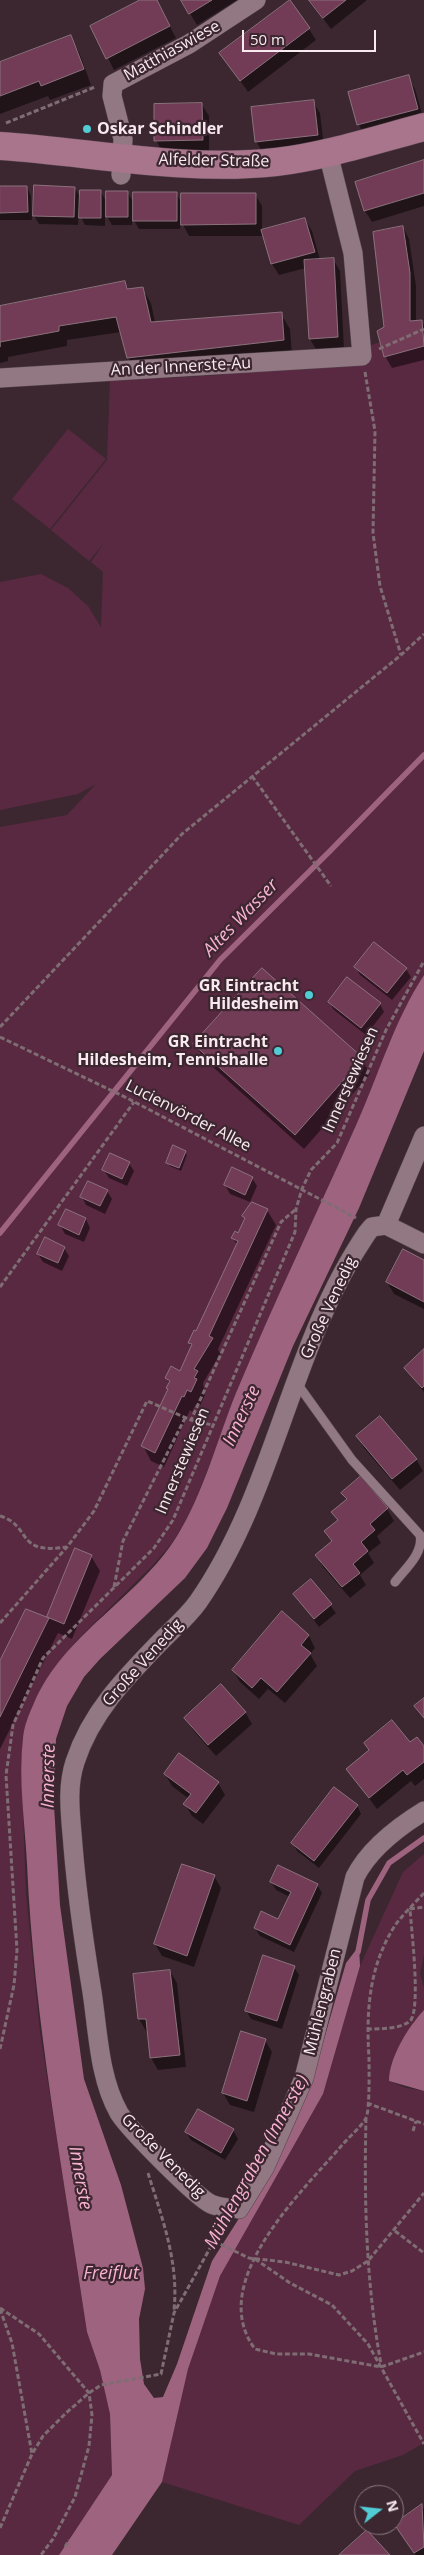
<!DOCTYPE html>
<meta charset="utf-8">
<style>
body{margin:0}
#map{position:relative;width:424px;height:2555px;overflow:hidden;background:#3c2730;font-family:"Open Sans",sans-serif}
canvas{display:block}
.north{position:absolute;left:354px;top:2485px;width:50px;height:50px;box-sizing:border-box;background:#3c2730;border:1px solid #87757c;border-radius:50%;rotate:74deg;font-size:14px;font-weight:700;line-height:20px;text-align:center;color:#f8eaef}
.north::after{content:'';display:block;margin:auto;width:18px;height:22px;background:#51ccd4;clip-path:polygon(50% 0,100% 100%,50% 72%,0 100%)}
.scale{position:absolute;left:242px;top:30px;width:134px;height:22px;box-sizing:border-box;border:2px solid #f8eaef;border-top:0;padding-left:6px;font-size:15px;line-height:18px;white-space:nowrap;color:#f8eaef;-webkit-text-stroke:4px #3c2730;paint-order:stroke}
</style>
<div id="map">
<canvas width="424" height="2555"></canvas>
<div class="north">N</div>
<div class="scale">50 m</div>
</div>
<script>
const g = document.querySelector('canvas').getContext('2d');
g.lineJoin = 'round';
function paint(path, color) {
  g.fillStyle = color;
  g.fill(path, 'evenodd');
}
function strokePath(path, color, width, dash) {
  g.strokeStyle = color;
  g.lineWidth = width;
  g.lineCap = dash ? 'butt' : 'round';
  g.setLineDash(dash || []);
  g.stroke(path);
}
function write(font, color, halo, rows, align = 'center') {
  g.font = font + ' "Open Sans",sans-serif';
  g.lineWidth = 4.5;
  g.setLineDash([]);
  g.textBaseline = 'middle';
  g.strokeStyle = halo;
  g.fillStyle = color;
  for (const [text, x, y, turn = 0] of rows) {
    g.save();
    g.translate(x, y);
    g.rotate((+turn || 0) * Math.PI / 180);
    g.textAlign = isNaN(turn) ? turn : align;
    if (halo) g.strokeText(text, 0, 0);
    g.fillText(text, 0, 0);
    g.restore();
  }
}
paint(new Path2D(`
 M424,328v647l-30,59 -23,58 -115,255 -59,150 -14,29 -11,17 -20,23 -74,73 -25,31 -13,20 -16,40 -3,29 5,135 14,138 47,300 13,38 10,44 2,61 -53,80h-59v-1728l67,-12 29,-31 -18,10 -78,16v-228l41,-8 27,14 20,18 13,21 2,-55 -12,-10 13,-19 -15,18 -38,-31 56,-70 3,-79 111,-6 147,-29z
 M68,429l38,30 -56,70 -38,-30z
 M424,1854v101l-4,19 4,14v22c-16,17 -35,48 -35,71l17,7 18,3v352l-21,12 -48,16 -56,54 -137,-43 26,-113 32,-93 103,-182 37,-128 43,-94z`), '#592941');
paint(new Path2D(`
 M424,975v76l-65,157 -66,138 -66,162 -20,40 -22,30 -85,81 -16,18 -17,29 -11,33 -2,66 6,100 24,174 37,106 22,83 2,21 -6,30 1,40 4,25 10,14 9,-1 14,-33 35,-103 43,-68 55,-106 36,-124 13,-17 1,20 -37,128 -103,182 -32,93 -26,113 -50,73h-53l53,-80 -2,-61 -10,-44 -13,-38c-23,-156 -53,-311 -60,-468 -2,-41 -9,-85 -4,-126 1,-12 6,-24 11,-35 30,-70 104,-104 143,-167 27,-44 40,-96 59,-143 38,-91 81,-180 121,-270 22,-49 37,-102 67,-148z
 M424,2010v81l-35,-10c0,-23 19,-54 35,-71z`), '#9e637e');
paint(new Path2D(`
 M143,0h13l20,38 -62,32 -6,-12z
 M182,0h55l-40,25z
 M309,0h58l-36,29z
 M309,29l7,11 -68,52 -27,-39z
 M70,37l9,15 12,33 -41,15 -2,-4 -48,18v-51z
 M408,77l7,12 9,32 -59,16 -6,-12 -9,-32z
 M313,102l7,11 4,34 -61,6 -7,-12z
 M202,105l7,11v35l-47,1 -6,-12z
 M424,162v44l-52,16 -7,-11 -8,-29z
 M27,187l4,9 1,24h-32v-32z
 M75,188l6,11 20,-7 6,11 21,-10 6,11 42,-11 6,11 73,-10 7,12v25l43,-12 7,12 8,29 13,-1 7,12 4,78 -27,2 -7,-12 -4,-71 -27,7 -7,-11 -8,-28h-75l-8,-15 -1,8h-41l-7,-12v8h-20l-7,-12v13l-20,-1 -6,-11 -1,11 -39,-1 -5,-8z
 M403,227l6,12 7,47v36l6,-1 2,4v35l-32,8 -7,-12v-29z
 M124,283l5,7 13,-2 9,15 4,20 126,-9 9,15 2,26 -155,17 -9,-15 -7,-25 -54,8v6l-59,11v4l-8,2v-56z
 M356,967l50,2 5,8 -19,23 -32,-25z
 M329,1002l51,2 4,8 -18,23 -32,-25z
 M195,1044l167,15 8,15 -66,75 -100,-90z
 M185,1152l2,3 -6,16 -11,-5 -3,-3z
 M129,1163l5,8 -7,15 -18,-8 -5,-8z
 M252,1178l5,8 -7,16 -20,-8 -5,-9z
 M107,1191l5,8 -7,15 -19,-9 -4,-8z
 M267,1210l9,15 -58,124 2,5 -17,29 2,12 -5,11 -4,-2 -4,8 -2,-2 -26,57 -13,-6 -8,-15 26,-56 1,-6 -4,-6 14,-6 12,-25 -3,-4 7,-11 41,-87 -4,-7 6,-4 7,-14 -2,-4z
 M67,1211l19,8 4,9 -6,14 -19,-8 -5,-9z
 M64,1248l5,8 -7,15 -19,-9 -5,-8z
 M424,1261v48l-30,-15 -7,-12z
 M424,1351v41l-19,-24z
 M358,1437l58,22 7,12 -23,19 -36,-42z
 M361,1478l26,31 7,12 -17,15 4,7 -13,10 6,10 -14,12 6,10 -16,13 -27,-31 -7,-12 16,-13 -7,-10 13,-11 -5,-8 14,-12 -4,-8z
 M76,1549l15,7 9,15 -28,68 -14,-6 -58,116v-85l47,-45z
 M311,1580l25,33 -17,14 -24,-33z
 M282,1613l27,23 6,12 -5,6 7,12 -32,37 -17,-14 -9,10 -19,-17 -7,-12z
 M245,1712l7,12 -36,32 -23,-26 -7,-12z
 M365,1744h45l14,4v31l-9,7 -4,-5 -34,28 -30,-40 22,-18z
 M165,1774l53,9 7,12 -22,29 -11,-8 -7,-12 4,-5 -17,-13z
 M357,1805l4,9 -42,54 -22,-17 -4,-8z
 M214,1876l7,12 -27,79 -32,-11 -7,-12z
 M271,1882l46,3 5,8 -28,59 -34,-16 -5,-8 24,-8 11,-23 -14,-7z
 M294,1967l5,8 -17,54 -31,-10 -5,-9z
 M170,1971l7,12 9,84 -28,3 -7,-12 -3,-27h-2l-7,-12z
 M265,2040l7,12 -18,60 -24,-7 -7,-12z
 M233,2130l5,9 -13,21 -34,-20 -5,-8z
 M422,2506l2,3v46h-8l-16,-23z`), '#0007');
strokePath(new Path2D(`
 M0,1233l220,-273 110,-109 94,-96
 M358,1952l10,-52 21,-37 35,-25`), '#9e637e', 5.5);
const building = new Path2D(`
 M140,0h17l13,26 -64,33 -16,-33z
 M181,0h31l-23,14z
 M290,0l20,28 -70,53 -21,-28z
 M309,0h37l-23,18z
 M71,35l13,34 -43,17 -2,-5 -39,15v-34z
 M409,75l9,34 -61,16 -9,-33z
 M314,100l4,35 -63,7 -4,-35z
 M202,103l1,37 -49,1v-37z
 M424,160v33l-60,18 -9,-29z
 M34,185l41,2 -1,30 -41,-1z
 M0,186h27l1,26 -28,1z
 M80,190h21v28h-22z
 M106,191h22v26h-22z
 M133,192h44v29h-44z
 M181,193h75v31l-75,1z
 M305,218l10,34 -44,12 -10,-34z
 M403,226l7,47v48l12,-1 2,26 -40,11 -7,-26 7,-4 -11,-95z
 M334,258l4,79 -29,2 -5,-79z
 M125,281l2,8 16,-2 8,35 131,-10 2,28 -157,18 -11,-41 -57,9v5l-59,11v5v-41z
 M374,942l33,26 -20,25 -33,-26z
 M262,968l101,90 -68,77 -102,-91z
 M347,977l34,26 -20,25 -33,-26z
 M173,1145l13,6 -7,17 -13,-5z
 M110,1153l20,9 -8,17 -20,-9z
 M232,1167l21,10 -8,18 -21,-10z
 M88,1181l20,9 -8,16 -20,-9z
 M252,1202l16,7 -59,127 4,2 -19,31 4,2 -4,7 3,1 -6,13 -4,-2 -3,7 -2,-1 -27,57 -14,-7 27,-57 -2,-1 4,-7 -5,-3 6,-12 9,5 12,-27 -4,-1 6,-13 2,1 42,-90 -7,-3 4,-7 3,2 7,-15 -3,-2z
 M66,1209l20,9 -7,17 -21,-10z
 M45,1237l20,10 -7,16 -21,-9z
 M403,1249l21,11v42l-38,-20z
 M424,1349v37l-2,2 -18,-20z
 M380,1416l37,43 -25,20 -36,-43z
 M361,1476l27,32 -18,16 5,6 -14,12 7,9 -15,13 7,9 -18,14 -27,-32 17,-14 -8,-10 14,-11 -7,-8 16,-13 -6,-6z
 M75,1548l17,7 -28,69 -17,-7z
 M311,1579l21,25 -18,15 -21,-25z
 M26,1609l23,9 -49,99v-56z
 M282,1611l27,24 -8,10 10,8 -34,39 -16,-14 -9,10 -20,-18z
 M221,1684l25,28 -38,33 -24,-27z
 M424,1698v20l-10,-12z
 M392,1720l18,22 7,-5 7,9v16l-17,13 -4,-5 -34,28 -23,-29 23,-19 -5,-7z
 M179,1753l40,29 -23,31 -13,-9 8,-10 -27,-20z
 M334,1787l24,18 -44,56 -23,-18z
 M182,1864l33,11 -28,81 -33,-12z
 M278,1865l40,19 -28,61 -36,-17 7,-17 17,8 13,-27 -21,-10z
 M263,1955l32,11 -18,55 -32,-10z
 M170,1970l10,85 -30,3 -4,-39h-8l-5,-45z
 M241,2031l25,8 -19,62 -25,-8z
 M198,2109l36,20 -13,24 -36,-21z
 M422,2504l2,43 -10,6 -20,-29z
 M367,2530l23,25h-51z`);
paint(building, '#723b56');
strokePath(building, '#8b727d', 1);
const lane = new Path2D(`
 M296,1382l56,78 68,75c4,18 -15,34 -25,47`);
const street = new Path2D(`
 M121,175l2,-36 -11,-43 1,-12 76,-40 67,-44
 M0,378l362,-22 -9,-103 -25,-100
 M386,1225l-14,2 -5,6c-77,113 -91,257 -169,369 -10,14 -23,25 -35,37 -36,37 -72,73 -88,123 -9,27 -4,56 -2,84 4,49 11,97 19,146 6,39 7,86 27,121 10,16 77,84 92,91 8,4 20,4 28,5l26,-42 39,-89 51,-201c14,-28 43,-50 69,-66
 M386,1225l38,-89
 M386,1225l38,19`);
const primary = new Path2D(`
 M0,146c91,6 185,26 276,16 50,-6 99,-22 148,-35`);
strokePath(lane, '#55444c', 10);
strokePath(street, '#55444c', 20);
strokePath(primary, '#55444c', 29);
strokePath(new Path2D(`
 M6,123l89,-36
 M379,349l45,-20
 M365,372l10,59 -2,102 7,53 21,69
 M252,776l79,110
 M0,1027l182,-193 219,-179 23,-21
 M0,1037l127,61 229,120
 M0,1287l134,-185
 M191,1420l21,5
 M0,1516c33,10 14,39 67,31l27,-36 53,-110 44,19 90,-198 15,-13
 M114,1587l9,-46 62,-123
 M0,1623l67,-76
 M424,1893c-10,11 -22,22 -30,34 -25,40 -28,84 -25,131 0,10 1,52 -3,60 -5,9 -16,18 -23,26 -40,47 -138,138 -88,205l21,5h33l72,13 43,-15
 M367,2029c13,0 31,0 42,-7 13,-8 2,-95 1,-113l14,-2
 M0,2049l14,-64 3,-35 -11,-175 7,-50 30,-67 111,-110 19,-28 122,-288 1,-23 6,-20 9,-19 26,-27 49,-113 38,-69
 M367,2103l57,21
 M366,2118c-2,83 0,165 15,246
 M413,2131l3,-10
 M148,2173c14,45 31,89 26,137
 M395,2231l29,22
 M214,2241l35,17 36,4 54,13 13,-4 16,-10 56,-68
 M255,2259l35,24 42,22 36,39 56,100
 M0,2308l39,26 50,59 3,22 -3,31 -14,51 -22,42 -12,16
 M0,2309l12,34 20,111
 M0,2528l32,-74 11,-18 23,-23 23,-20 12,-8 60,-11 13,-61 40,-72 12,-16
 M65,2547l4,-7`), '#7f6d74', 3, [5, 2.5]);
strokePath(lane, '#917882', 9);
strokePath(street, '#917882', 19);
strokePath(primary, '#a8758c', 28);
for (const [x, y, r, color] of [
 [87,129,5,"#51ccd4"],
 [309,995,5,"#51ccd4"],
 [278,1051,5,"#51ccd4"]
]) {
  const dot = new Path2D();
  dot.arc(x, y, r, 0, 2 * Math.PI);
  g.fillStyle = color;
  g.fill(dot);
  strokePath(dot, '#3c2730', 2);
}
write('16px', '#f8eaef', '#3c2730', [
 ["Matthiaswiese",172,51,-29],
 ["Alfelder Straße",214,161,1],
 ["An der Innerste-Au",181,367,-3],
 ["Innerstewiesen",351,1080,-66],
 ["Lucienvörder Allee",188,1116,27],
 ["Große Venedig",329,1308,-65],
 ["Innerstewiesen",183,1461,-67],
 ["Große Venedig",143,1663,-48],
 ["Mühlengraben",323,2002,-76],
 ["Große Venedig",163,2156,45]
]);
write('bold 16px', '#f8eaef', '#3c2730', [
 ["Oskar Schindler",97,129,"left"],
 ["GR Eintracht",299,986],
 ["Hildesheim",299,1004],
 ["GR Eintracht",268,1042],
 ["Hildesheim, Tennishalle",268,1060]
], 'right');
write('italic 18px', '#f9b2d1', '#3c2730', [
 ["Altes Wasser",241,918,-46],
 ["Innerste",242,1416,-65],
 ["Innerste",49,1776,-89],
 ["Mühlengraben (Innerste)",257,2162,-61],
 ["Innerste",80,2178,80],
 ["Freiflut",111,2274]
]);
</script>
